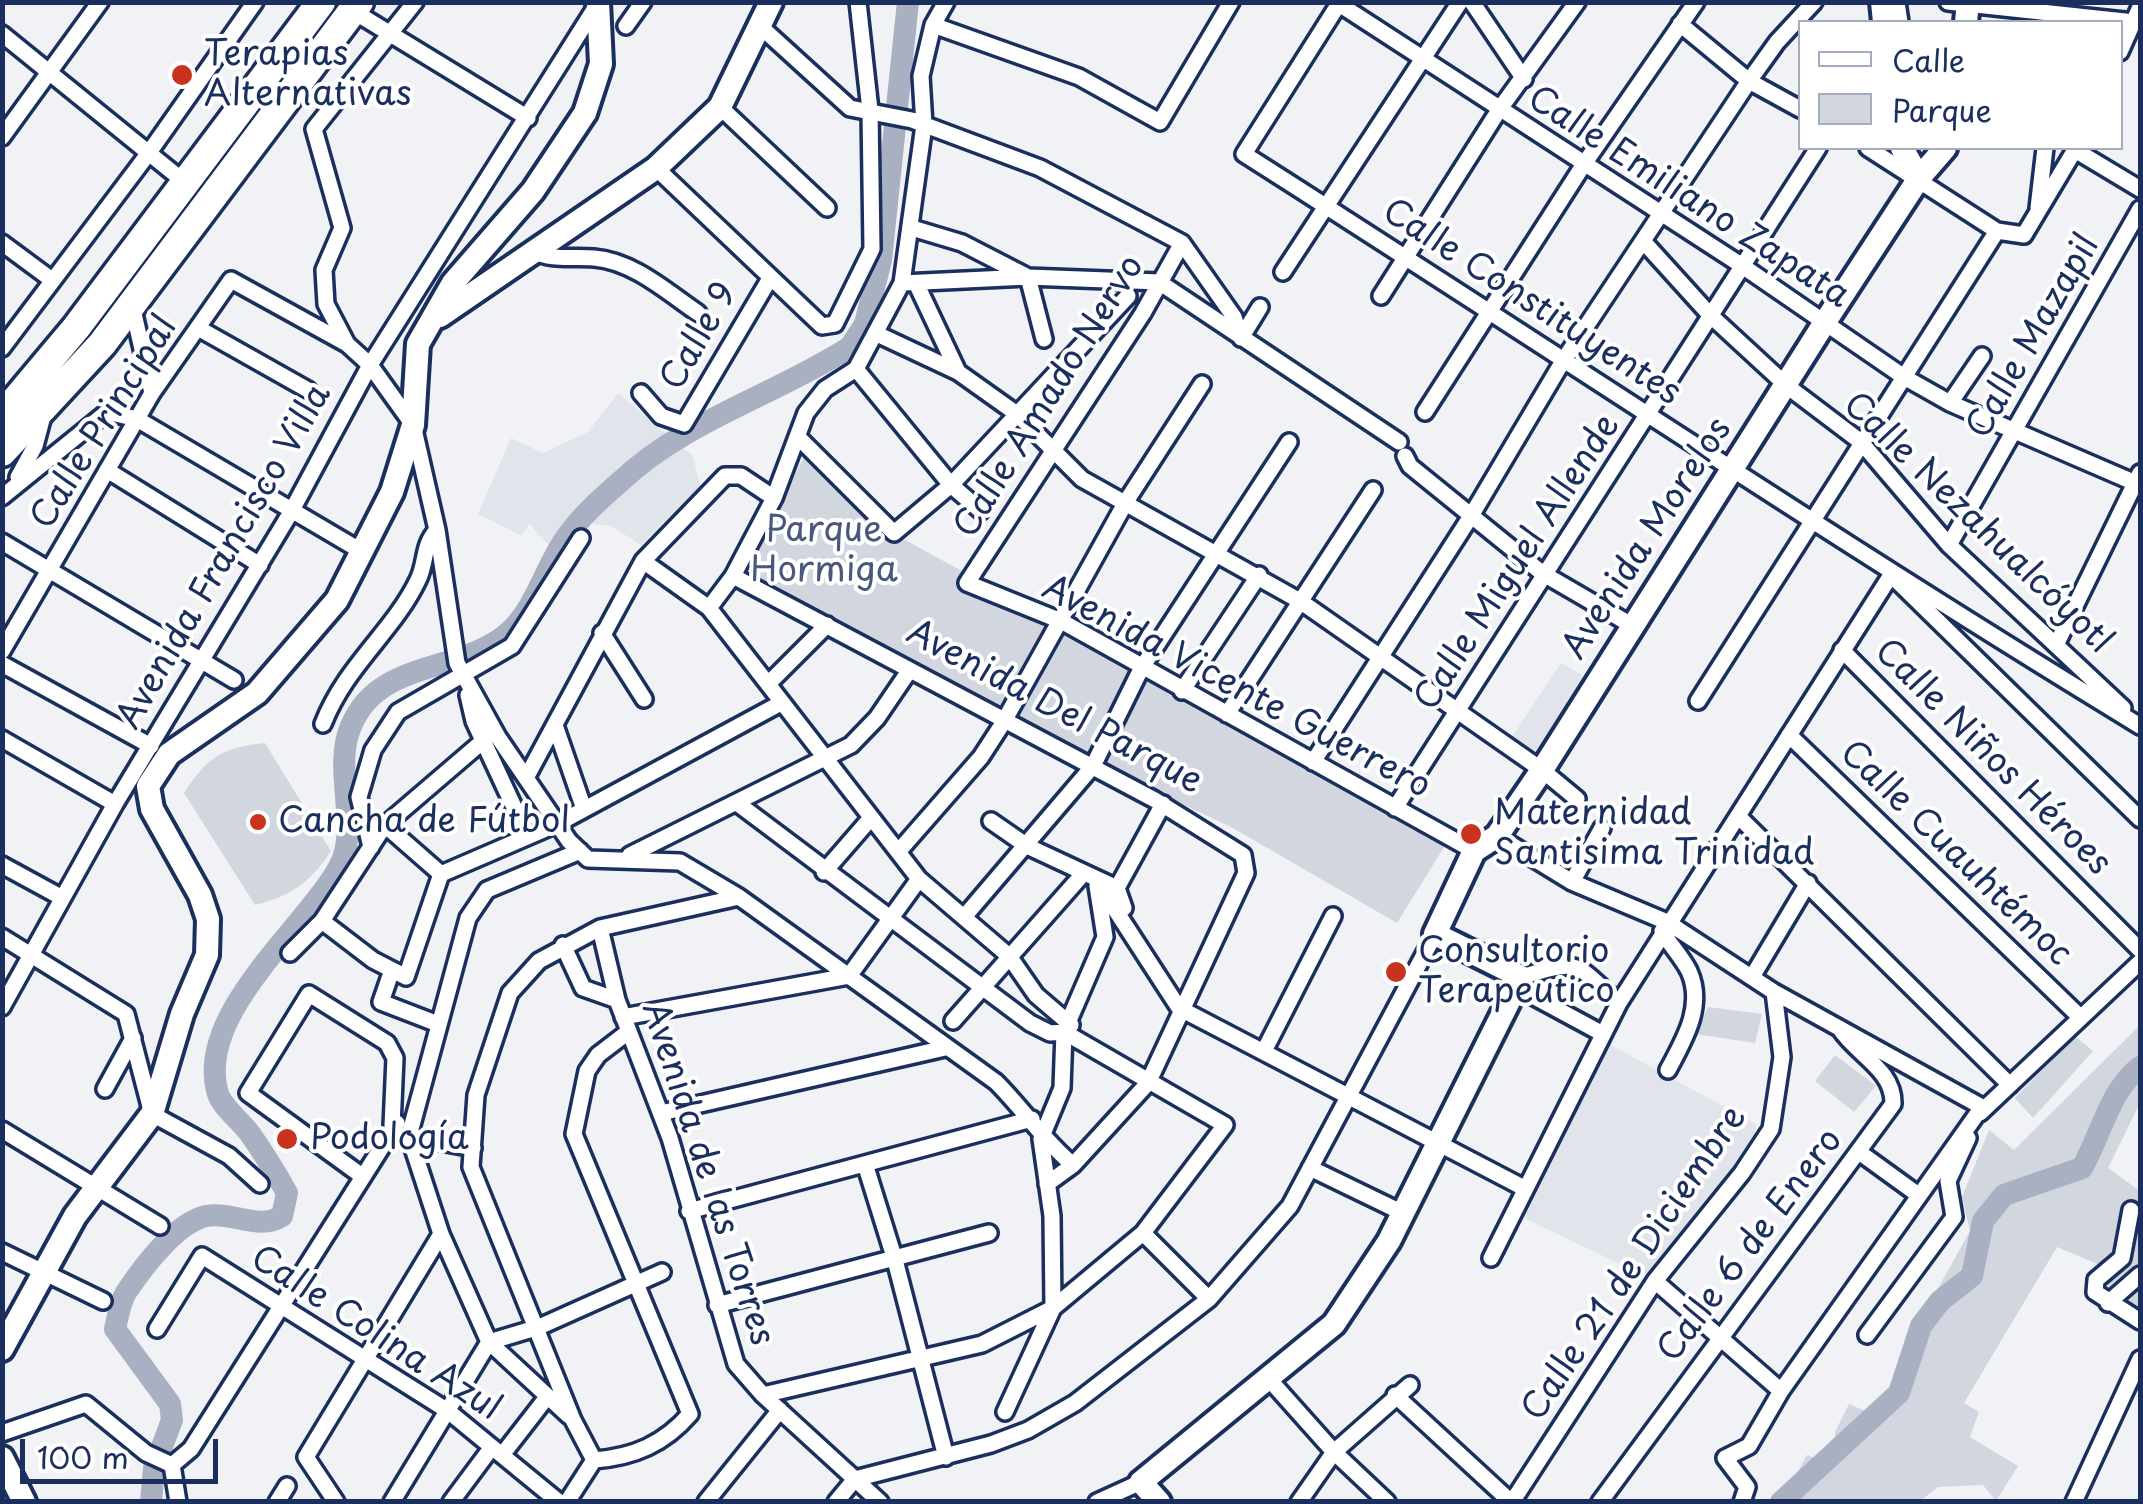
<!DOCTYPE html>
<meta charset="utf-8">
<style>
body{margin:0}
#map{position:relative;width:2143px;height:1504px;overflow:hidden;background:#f1f2f5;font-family:"Playpen Sans",sans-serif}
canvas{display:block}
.frame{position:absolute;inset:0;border:5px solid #1b2f5e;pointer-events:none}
.legend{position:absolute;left:1798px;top:20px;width:325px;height:130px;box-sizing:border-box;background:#fff;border:2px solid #a4acbf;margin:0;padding:12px 18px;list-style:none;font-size:30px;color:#1b2f5e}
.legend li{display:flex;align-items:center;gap:20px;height:50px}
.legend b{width:50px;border:2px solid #a4acbf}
.scale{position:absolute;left:20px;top:1439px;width:198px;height:45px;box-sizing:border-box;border:5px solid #1b2f5e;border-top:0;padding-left:12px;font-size:30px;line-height:35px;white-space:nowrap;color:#1b2f5e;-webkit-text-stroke:8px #fff;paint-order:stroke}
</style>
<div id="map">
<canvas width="2143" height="1504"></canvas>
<div class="frame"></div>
<ul class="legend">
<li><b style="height:12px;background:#fff"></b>Calle</li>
<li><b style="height:28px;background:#d2d6df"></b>Parque</li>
</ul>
<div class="scale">100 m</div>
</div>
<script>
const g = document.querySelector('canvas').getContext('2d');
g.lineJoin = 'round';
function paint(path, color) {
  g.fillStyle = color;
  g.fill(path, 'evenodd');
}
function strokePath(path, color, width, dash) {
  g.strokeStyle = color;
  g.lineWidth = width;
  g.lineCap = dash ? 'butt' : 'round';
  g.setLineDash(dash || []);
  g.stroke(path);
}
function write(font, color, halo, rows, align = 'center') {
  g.font = font + ' "Playpen Sans",sans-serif';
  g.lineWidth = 8;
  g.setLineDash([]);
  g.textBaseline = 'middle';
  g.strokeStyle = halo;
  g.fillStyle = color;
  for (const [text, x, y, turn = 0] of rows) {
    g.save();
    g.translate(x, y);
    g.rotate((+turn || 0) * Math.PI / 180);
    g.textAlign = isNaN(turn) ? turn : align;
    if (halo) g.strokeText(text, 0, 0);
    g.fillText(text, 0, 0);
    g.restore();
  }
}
paint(new Path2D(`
 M618,393l75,63 7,30 -59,59 -30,-19 -31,-4 -27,28 -24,-26 -7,12 -44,-22 33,-76 32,15 45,-21z
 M1561,663l28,16 -49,77 -28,-19z
 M1609,1044l147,80 -1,13 -104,142 -127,-61z`), '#e1e4ea');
paint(new Path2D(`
 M806,453l81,77 562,309 -52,84 -166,-96 -140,-66 -348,-187z
 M265,743l66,108c-20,31 -40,45 -76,54l-71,-112c24,-37 38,-45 81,-50z
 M1708,1007l54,7 -7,29 -60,-9z
 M2140,1025v78l-32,65 32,23v122l-31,-25 -9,-23 -43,-18 -93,156 15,9 -9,25 48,29 -22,35 -13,-16 -45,2 -18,14 -139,1 26,-47 13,5 15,-11v-17l14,-28 30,13 17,-27 22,-66 52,-93 -8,-34 27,-67 25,20z
 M2075,1036l18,15 -60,67 -18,-20z
 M1835,1055l41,31 -22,26 -39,-31z`), '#d2d6df');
strokePath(new Path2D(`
 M151,1502l3,-34 18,-48 -2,-16 -55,-75c3,-12 5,-28 12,-38 16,-24 49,-68 79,-75 26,-5 53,15 76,0l5,-23c-11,-20 -23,-39 -36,-58 -9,-13 -28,-27 -33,-41 -24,-79 86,-164 121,-227 22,-38 -7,-98 12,-141 28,-68 111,-52 158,-94 27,-24 37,-68 59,-97 14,-20 35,-38 53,-54 63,-60 156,-87 229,-134l15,-23 16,-64 27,-258
 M1781,1502l118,-109 22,-67 19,-25 32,-25 11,-55 21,-26 78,-27c20,-35 27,-77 58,-101`), '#a8b0c2', 22);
const street = new Path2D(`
 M1336,2l405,263 163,112 46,26 190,82
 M1340,2l-96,152c299,190 593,388 896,572
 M1472,2l52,77
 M1897,2l3,20
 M1948,2l186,20
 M353,11l175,107
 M1680,24l69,57 51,28
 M933,25l146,52 81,45 71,-120
 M626,26l17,-24
 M761,27l89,81 62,12 128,48 142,75 52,74 7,21
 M2,34l185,150
 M2120,52l20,-45
 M720,107l107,101
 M2,137l98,-135
 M1868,148l129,83 27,4 52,-87
 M2075,150l65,39
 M656,168l166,158 13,-2 37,-75 -2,-139 -12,-108
 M2038,208l7,-60
 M912,228l50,15 66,34 16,62
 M1643,241l67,74 77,71 74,56 88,103 174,163
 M2,243l50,37
 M1182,243l-39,70 -176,270 94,38 413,230
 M532,251c23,10 38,5 62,7 39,3 73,34 104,55
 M1283,272l177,-270
 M902,283l126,-6 131,5 240,160
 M916,283l42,89
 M1381,296l118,-186 78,-108
 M132,305l20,88
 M198,328l110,62
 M877,334l81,38 59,42 65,65 218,122 242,169 35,29
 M1241,338l19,-31
 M347,344l-21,-40 -2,-34 18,-42 -28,-99 101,-127
 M2,348l146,-194 107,-152
 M856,369l95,116 30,26
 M641,393l20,23 23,8 85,-144
 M1950,403l32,-47
 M1425,412l159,-248 112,-162
 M798,437l96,96 57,-48 177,-189
 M1405,456l5,10 132,107 91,53
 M107,470l153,95
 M18,477l17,-31 8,-30
 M2,497l105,-85 30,7 224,132
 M2,542l232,138
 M1949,545l191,-336
 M643,561l66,47 210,271 90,77 27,39 35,30
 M733,576l422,224 88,55 3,18 -98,210 -75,82 -26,19
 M709,608l24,-32 41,-78 32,-85 19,-24 31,-20 46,-86 22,-158 -3,-49 12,-51 13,-23
 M602,633l42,66
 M2057,643l83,-170
 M1842,650l298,300
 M2,651l150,-258 79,-113 116,64 23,21 43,60 24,105 20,133 41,74 71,104 19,18 92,3 59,35 257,185c28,28 47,58 77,83
 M2,664l149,82
 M768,684l59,-59
 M1182,691l77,-116
 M468,695l6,26 40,86
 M1698,701l299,-470
 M1227,714l146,-224
 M323,724c23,-59 70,-92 95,-144 9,-18 4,-34 19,-50
 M556,728l28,81
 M1789,735l290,281
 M2,739l113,65
 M1313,762l158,-246 92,-155 186,-280 28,-39 37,-40
 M526,778l117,-217 82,-85h16l33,22
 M737,803l293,220 20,10 14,-1
 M1395,808l423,-660
 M1738,816l272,269
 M991,821l36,25 90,42 7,20
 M385,825l56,49
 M1497,836l75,46 95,40 107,70 208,115
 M371,847l-12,-50 14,-47 25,-38 114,-66 69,-108
 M898,852l83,-95 22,-34 124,-223 75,-116
 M630,855l221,-110 26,-27 32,-47
 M2,865l55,30
 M824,872l46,-53
 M1096,880l83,128 345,180
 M1572,882l30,-54
 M1117,888l46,-84
 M964,917l129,-151 48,-97 148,-227
 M322,921l51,39 33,17 35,-103 116,-50 224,-121
 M600,928l17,72 53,138 66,226 27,31 117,107
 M1662,931c8,14 20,26 27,40 16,35 -5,69 -21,99
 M2,937l124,77 26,100 77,42 31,28
 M563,945l20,43 34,12
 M290,953l32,-32 63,-96 98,-84
 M392,970l-11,32 57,22
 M1521,977c61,-18 51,-16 98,26
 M1752,977l56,-94
 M1516,987l87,47
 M2,1007l113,-203 176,-292 79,-147 227,-360
 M623,1017l226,-41 70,-97
 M953,1021l130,-147
 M1064,1032l41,-95 -8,-51
 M1264,1051l69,-135
 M105,1089l28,-51
 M661,1113l284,-65
 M1980,1113l160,-151
 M2,1130l158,96
 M409,1136l64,12
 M1041,1139l21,-51 2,-56
 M1859,1152l58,42
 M866,1167l29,93 51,197
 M1310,1168l93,45
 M362,1176l-114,-83 61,-99 78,49 8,15 -3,68
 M2131,1210l-9,48 -26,22 -1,12 45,29
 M689,1211l343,-92
 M1143,1233l66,66
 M2,1252l101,49
 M1491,1258l128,-255 272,-428 249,244
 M1655,1281l126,110
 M2108,1303l32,-28
 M717,1305l272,-72
 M157,1329l45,-73 246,155 111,91
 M1867,1335l87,-118 -6,-36 20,-43
 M1268,1378l66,74 53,50
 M763,1395l219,-51 71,-36 90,-75 82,-108 -161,-93
 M1395,1395l116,107
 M1005,1412l48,-104 -1,-92 -11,-77
 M569,1416l-80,-74 -48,-108 -32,-98 59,-218 19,-28 93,-39
 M2,1433l84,-29 60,49 26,12
 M502,1455l45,-58
 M594,1460l-21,-40 -102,-253 5,-72 34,-102 29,-32 61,-33 139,-31
 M172,1465l19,-16 206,-326
 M172,1465l6,37
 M277,1502l10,-16
 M336,1502l-30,-45 135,-223
 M392,1502l97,-160 50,-15 123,-55
 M451,1502l41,-55
 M567,1502l27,-42c40,-3 70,-16 96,-46l-116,-280 13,-63 11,-16 30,-23
 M706,1502l74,-92
 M836,1502l19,-23 136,-35 37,-14 47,-27 134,-104 81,-93 145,-272
 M1097,1502l44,-20
 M1299,1502l35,-50 76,-67
 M1512,1502l143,-221 87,-108 29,-44 11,-72 -8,-65
 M1600,1502l293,-398c1,-34 -36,-49 -53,-75
 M1742,1502l5,-15 -22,-29 24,-12 32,-55 201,-284
 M2074,1502l66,-143`);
const secondary = new Path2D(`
 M1882,2l2,20
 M1966,22l2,-20
 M1902,148l17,30
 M440,316l216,-148 64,-61 51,-105
 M2,1349l73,-133 77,-102 30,-100 25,-59 1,-36 -8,-24 -48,-86 -4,-23 21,-32 88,-61 80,-93 55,-108 21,-67 5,-81 35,-61 80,-92 52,-78 16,-49 -3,-62
 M2,1458l22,44
 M1159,1502l-18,-20 193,-158 55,-83 132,-264 -86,-43 39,-83 23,-15 45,-66 283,-448 94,-144 26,-30`);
const highway = new Path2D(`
 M2,416l74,-88 245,-326
 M2,452l100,-108 257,-342`);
strokePath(street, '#1b2f5e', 22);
strokePath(secondary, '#1b2f5e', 30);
strokePath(highway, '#1b2f5e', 35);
strokePath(street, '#fff', 15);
strokePath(secondary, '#fff', 22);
strokePath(highway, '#fff', 28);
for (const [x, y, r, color] of [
 [182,75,12,"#c8321e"],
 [258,822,10,"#c8321e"],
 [1471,834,12,"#c8321e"],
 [1396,972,12,"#c8321e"],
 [287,1139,12,"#c8321e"]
]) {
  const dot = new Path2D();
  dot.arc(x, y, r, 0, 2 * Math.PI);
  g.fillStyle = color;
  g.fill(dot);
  strokePath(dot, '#fff', 4);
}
write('35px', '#1b2f5e', '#fff', [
 ["Terapias",204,55],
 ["Alternativas",204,95],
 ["Maternidad",1494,814],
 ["Santisima Trinidad",1494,854],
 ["Cancha de Fútbol",278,822],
 ["Consultorio",1418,952],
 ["Terapeutico",1418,992],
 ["Podología",310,1139]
], 'left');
write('35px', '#1b2f5e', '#fff', [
 ["Calle Emiliano Zapata",1688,198,33],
 ["Calle Constituyentes",1531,303,33],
 ["Calle 9",700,337,-60],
 ["Calle Mazapil",2034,337,-60],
 ["Calle Amado Nervo",1050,397,-58],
 ["Calle Principal",105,423,-58],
 ["Calle Nezahualcóyotl",1977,524,44],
 ["Avenida Morelos",1648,539,-57],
 ["Avenida Francisco Villa",225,557,-60],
 ["Calle Miguel Allende",1518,563,-57],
 ["Avenida Vicente Guerrero",1236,688,28],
 ["Avenida Del Parque",1054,708,28],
 ["Calle Niños Héroes",1992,758,45],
 ["Calle Cuauhtémoc",1955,854,44],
 ["Avenida de las Torres",707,1174,72],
 ["Calle 6 de Enero",1751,1246,-53],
 ["Calle 21 de Diciembre",1635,1264,-56],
 ["Calle Colina Azul",375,1334,33]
]);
write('35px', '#49597e', '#fff', [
 ["Parque",824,531],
 ["Hormiga",824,571]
]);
</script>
